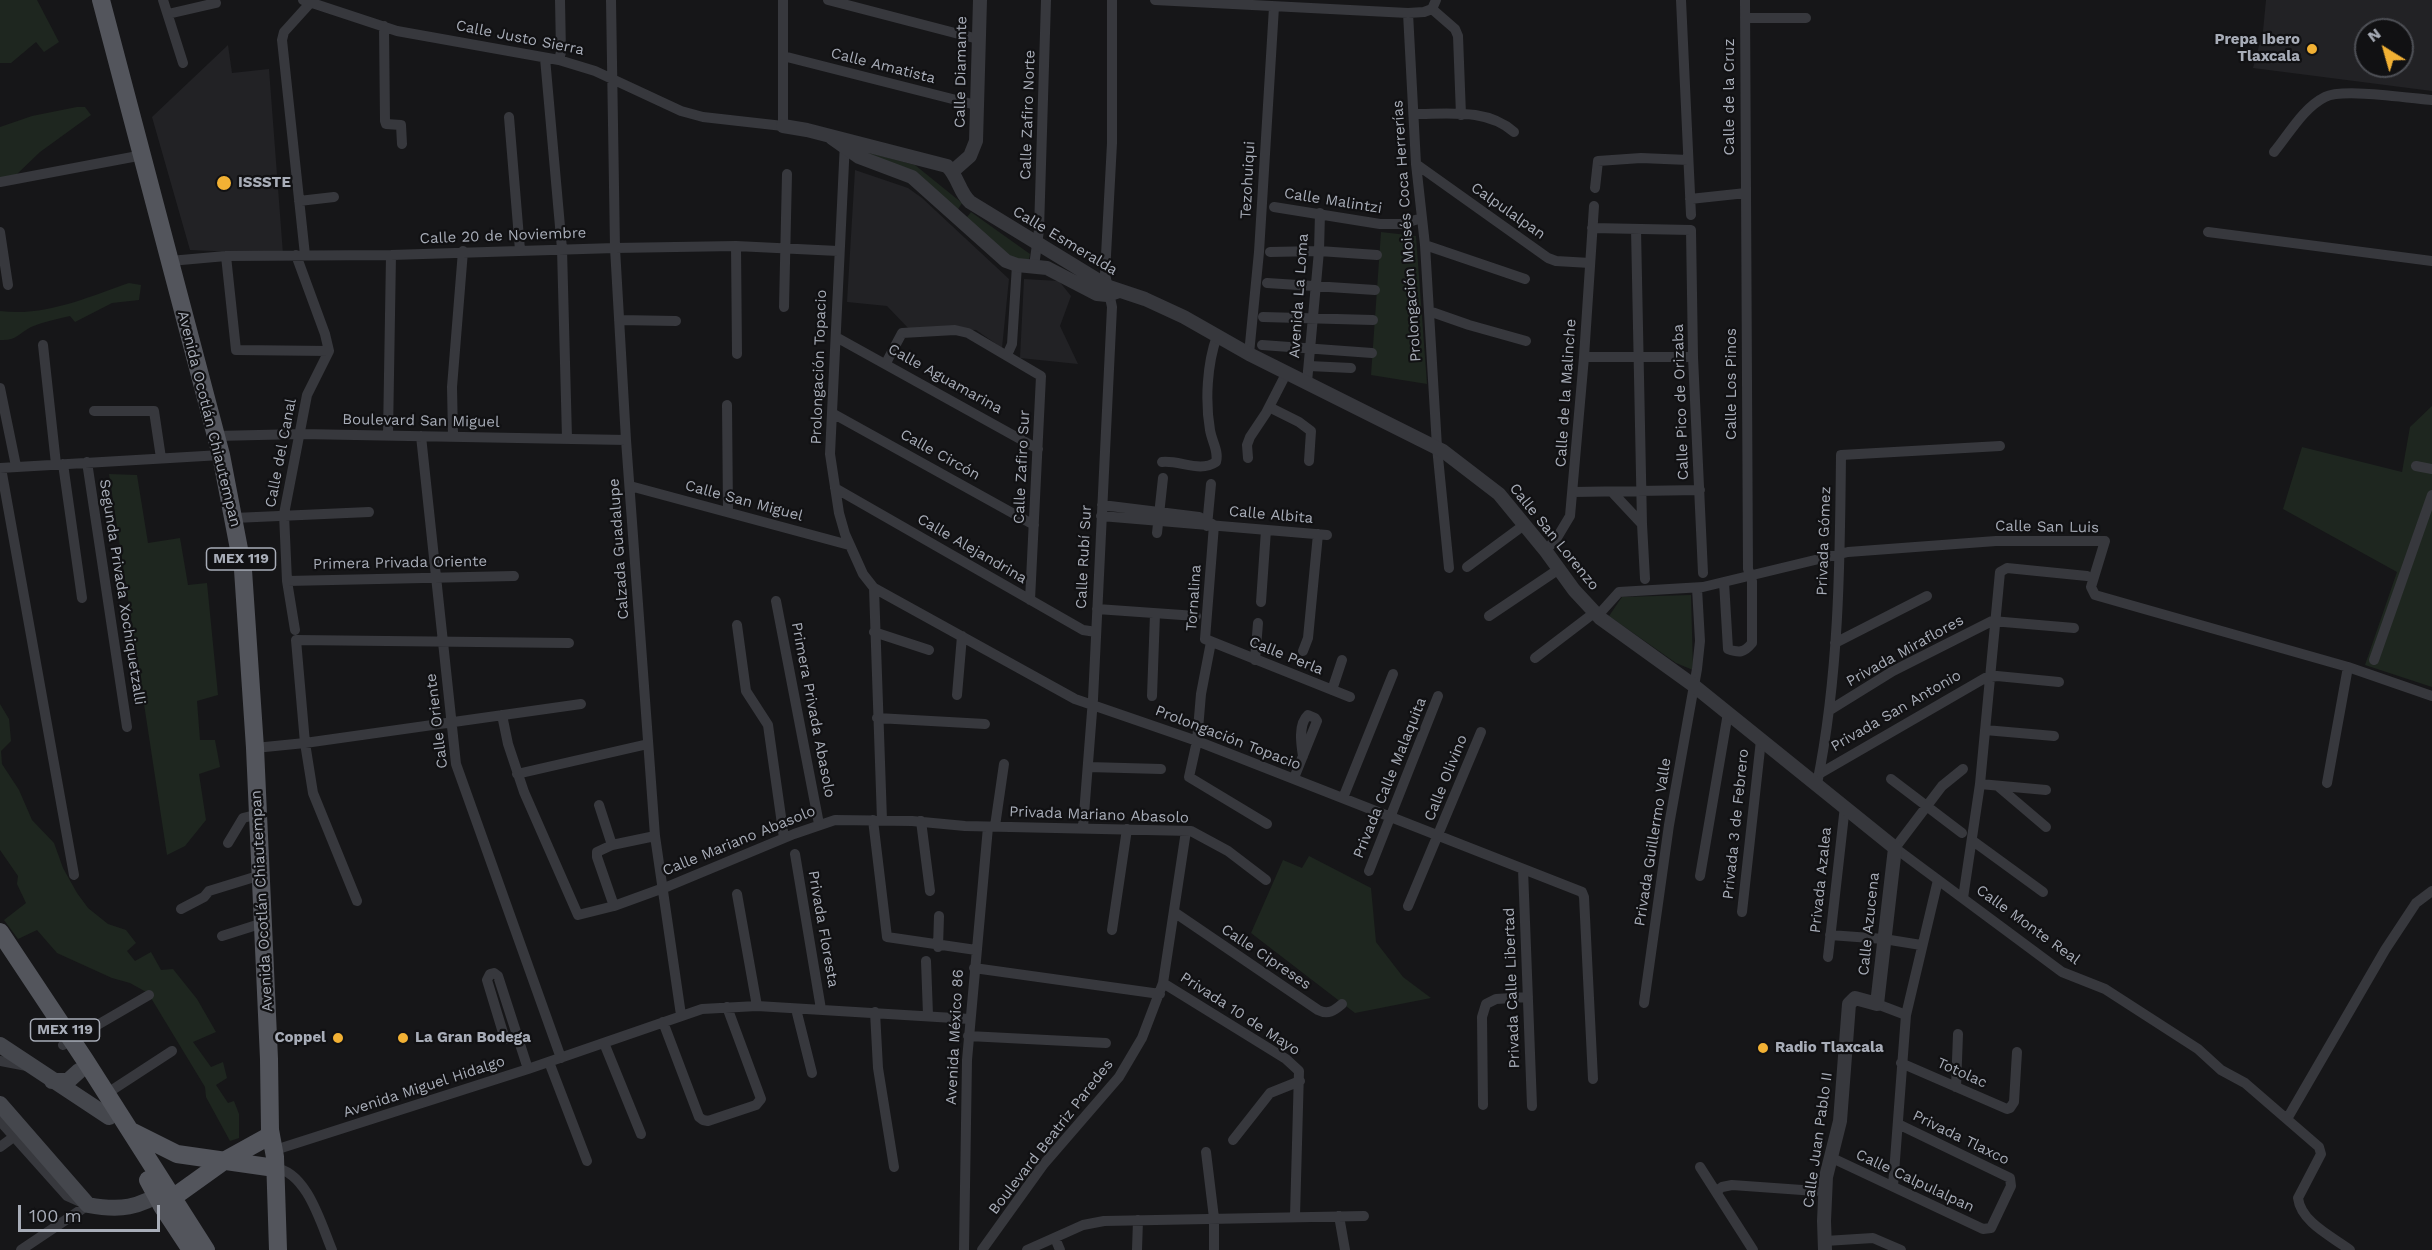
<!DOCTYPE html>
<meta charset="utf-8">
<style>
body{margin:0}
#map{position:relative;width:2432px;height:1250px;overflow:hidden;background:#161618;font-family:"Work Sans",sans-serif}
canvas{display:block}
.north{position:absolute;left:2354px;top:18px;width:60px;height:60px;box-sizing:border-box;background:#111113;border:2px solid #4d4f55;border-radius:50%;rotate:323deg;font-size:16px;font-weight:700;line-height:24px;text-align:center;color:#a8adb8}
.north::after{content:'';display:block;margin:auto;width:21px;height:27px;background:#f2b134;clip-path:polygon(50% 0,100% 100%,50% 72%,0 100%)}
.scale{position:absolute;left:18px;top:1205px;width:142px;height:27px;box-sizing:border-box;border:3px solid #a8adb8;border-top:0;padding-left:8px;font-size:18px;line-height:21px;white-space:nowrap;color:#a8adb8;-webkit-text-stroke:4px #111113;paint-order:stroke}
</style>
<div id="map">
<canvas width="2432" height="1250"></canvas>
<div class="north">N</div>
<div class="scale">100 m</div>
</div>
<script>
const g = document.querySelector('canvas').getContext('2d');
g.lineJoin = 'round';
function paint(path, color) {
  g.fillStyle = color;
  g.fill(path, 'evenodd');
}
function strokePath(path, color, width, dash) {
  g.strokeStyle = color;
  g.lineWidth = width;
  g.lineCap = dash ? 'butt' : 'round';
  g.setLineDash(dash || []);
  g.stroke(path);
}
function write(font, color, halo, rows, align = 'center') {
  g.font = font + ' "Work Sans",sans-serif';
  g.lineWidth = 4.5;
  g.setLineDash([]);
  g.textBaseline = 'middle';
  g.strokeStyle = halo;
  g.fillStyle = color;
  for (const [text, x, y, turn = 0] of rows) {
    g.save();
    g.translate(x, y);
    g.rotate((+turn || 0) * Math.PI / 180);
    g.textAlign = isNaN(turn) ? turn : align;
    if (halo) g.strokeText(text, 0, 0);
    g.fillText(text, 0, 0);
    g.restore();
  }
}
paint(new Path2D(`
 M2266,0h166v91l-179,-23 10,-37zM2366,30h36v36h-36z
 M228,45l4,28 37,-4 14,185 -93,-4 -38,-133z
 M855,170l53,18 14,10 87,81 -7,69 -26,-18 -67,-1 -22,-23 -40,-4z
 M1024,279l35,2 12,15 -11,30 18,38 -58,-6z`), '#222225');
paint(new Path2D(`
 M0,0h37l22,42 -15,10 -8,-10 -25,21h-11z
 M77,107h8l6,8 -51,37 -24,23 -16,4v-52l32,-11z
 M863,151l52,14 47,38 -7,11 -51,-40z
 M971,212l59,42 -2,10h-12l-52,-43z
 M1381,232l35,4 11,148 -56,-9z
 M129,283l12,2 -2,15 -27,3 -37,19 -5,-6c-13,3 -27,6 -39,11 -13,7 -15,14 -31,13v-29c45,6 88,-14 129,-28z
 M2432,406v281l-67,-22 32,-93 -114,-63 19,-62 100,25 8,-45z
 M109,474l28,1 11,68 32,-5 8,47 19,-2 11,112 -21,6 3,39h15l5,27 -21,7 7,46 -21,26 -18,9z
 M1691,595l2,75 -17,-7 -67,-47 13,-19z
 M0,704l9,15 2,22 -10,10 1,13 17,26 13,30 22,23 9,25 14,25 11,15 20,16 18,6 10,13 -9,8 8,10 16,-9 10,18 12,-1 24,30 19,33 -23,10 18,25 12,-5 4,16 -11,7 12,18 6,-2 5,13v24l-9,3 -24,-44 -1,-10 -57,-94 -18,-10 -18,-5 -55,-25 -20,-23 -19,9 -14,-19 22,-17 -9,-19 1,-8 -18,-26z
 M1309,856l62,32 5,54 27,35 28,21 -76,15 -104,-80 32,-73 19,8z`), '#1e261f');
strokePath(new Path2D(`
 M163,0l20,63
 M303,0l94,31 162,29 36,11 86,40 22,6 80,9v-126
 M611,0l4,248 11,192 29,396 26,179
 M828,0l150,39
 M1155,0l253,13 16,-1 8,-3 4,-9
 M1681,0l10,215
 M1432,9l23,20 3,7 3,79
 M1408,13l8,151 9,81 12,202 12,121
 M168,14l48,-11
 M1745,18h61
 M384,26l1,95 1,3 15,1 1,19
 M783,56l193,49
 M545,58l17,191 5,189
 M559,60l2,-8 -1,-52
 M1414,114c34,0 73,-6 100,18
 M509,117l11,133
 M845,142l-15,312 9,59 6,21 18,40 11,14 201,111 122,42 385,151 2,5 9,182
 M2274,152c15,-18 29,-44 51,-55 17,-9 84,1 107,3
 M1416,164l132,94 8,3 34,2
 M0,182l143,-27
 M1595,188l3,-27 43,-3 47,2
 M1690,199l56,-6
 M299,201l35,-4
 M1274,207l106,17h22l20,-6
 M1592,228l99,2 2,127 10,216
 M1636,229l6,295 3,55
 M0,232l8,53
 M2208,232l224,29
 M1425,245l100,34
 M736,246l1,108
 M1270,252l49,-1 58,4
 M305,255l-23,-215 2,-8 29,-32
 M226,256l10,94 93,1
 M170,261l56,-5 165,-1 224,-7 121,-2 102,5
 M1034,266l5,-36 7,-230
 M1267,283l108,7
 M784,307l3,-133
 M1429,311l40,14 57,16
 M1263,317l110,3
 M619,320l57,1
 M836,337l202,112
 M43,345l13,119
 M1262,345l110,8
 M1249,354l10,-102 15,-245
 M1007,355l5,-11 5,-79
 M1584,357h109
 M886,363l16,-30 53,-3 13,3 73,43 -11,224
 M1309,366l42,2
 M1307,382l12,-131 1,-38
 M0,388l16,78
 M727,405l1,106
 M1269,407l30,15 12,9 -2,30
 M94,411h60l7,47
 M832,413l202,112
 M388,435l3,-180
 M216,436l85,-2 325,6
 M421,436l35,328 105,294
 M453,436l-1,-49 11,-136
 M1248,458l-1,-13 3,-8 16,-24 21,-41
 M87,462l40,265
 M1162,462c18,-2 38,11 54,0 3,-11 -4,-20 -6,-32 -5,-29 -3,-66 7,-94
 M63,464l19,134
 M2416,466l16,3
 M0,468l221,-13
 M1,468l73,407
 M630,486l219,59
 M835,488l248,142 13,2
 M1573,492l127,-2
 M1613,493l29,31
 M1102,505l97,12 13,7
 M1101,516l226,19
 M234,518l135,-6
 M1214,525l-9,114 145,58
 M1207,526l4,-42
 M1157,533l6,-55
 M1545,550l10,-9 15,-25 14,-159 10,-151
 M1467,567l57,-42
 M287,581l227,-5
 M1724,582l4,67c11,4 16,4 24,-6v-62l-4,-12 -3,-569
 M874,588l8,232
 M776,601l43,223
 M1261,602l5,-72
 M1097,609l99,7
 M1489,616l70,-47
 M737,625l9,66 22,34 16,113
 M295,630l-8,-49 -3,-67 23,-119 22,-44 -4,-17 -29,-79
 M874,632l55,18
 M1211,642l-10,52 -4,47 -8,36 78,47
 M1835,643l92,-47
 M1303,651l5,-13 10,-104
 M1535,658l55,-42 11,-4 18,-20 84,-5 145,-35 148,-11h109l-14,46 4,8 253,72 84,29
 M1255,660l3,-37
 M2374,660l58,-165
 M1332,690l10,-30
 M957,695l5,-59
 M1152,696l3,-82
 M1830,710l63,-39 99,-50 82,7
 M502,715l6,29 16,48 54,123 36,-9 55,-20 125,-52 41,-14 77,1 53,5 226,5 37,20 38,29
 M877,718l108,6
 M1985,730l69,6
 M255,748l50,-5 276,-39
 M1088,767l73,2
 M1963,769l-21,17 -47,62 167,124 43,17 93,60 23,21 24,13 74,64 2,7 -23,44c3,24 33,38 52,52
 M517,774l131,-30
 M1819,774l166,-96 12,-2 62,6
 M1294,778l23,-57 -2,-3 -7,-3c-10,9 -7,29 -5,41
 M1891,779l71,54
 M2327,783l21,-116
 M1817,784c22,-108 23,-219 24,-329l159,-9
 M1980,784l66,6
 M1999,787l47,40
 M1343,798l50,-124
 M599,805l13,40
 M873,820l14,117 89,13
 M921,821l9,70
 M995,826l9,-62
 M1083,827l10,-128 19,-392 -7,-33 7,-131v-143
 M1973,841l70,51
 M228,843l15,-25 16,-4
 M795,854l26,155
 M1523,869l9,237
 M1369,871l69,-175
 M1700,876l28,-163
 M737,894l20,112
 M1963,898l17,-114 20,-212 7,-4 80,8
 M357,901l-44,-108 -8,-50 -9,-103 273,3
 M614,906l-17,-49v-5l15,-7 43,-9
 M1408,906l73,-174
 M181,909l23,-12 5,-6 52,-16
 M1174,912l144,98c10,5 16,1 24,-6
 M1742,912l19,-172
 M1112,930l15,-101
 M1830,935l54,4 37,6
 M222,936l41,-13
 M938,947l1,-31
 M1828,957l17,-151
 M926,961l2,54
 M974,968l186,26
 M1163,983l123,76 13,12 -4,145
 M1644,1003l25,-178 28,-156 3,-28 -3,-53
 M1877,1004l29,11 32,-135
 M796,1009l16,64
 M875,1012l3,56 16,99
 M663,1022l36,95 4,3 5,1 48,-16 5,-6 -34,-92
 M518,1036l-10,3 -4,-3 -17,-56 3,-6 4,-1 4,3 30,93
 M968,1036l138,7
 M604,1043l37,91
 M63,1045l86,-50
 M0,1061l27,5
 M549,1062l38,99
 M1901,1063l106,46 3,-1 4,-6 3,-50
 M1956,1087l2,-53
 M106,1094l66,-43
 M1483,1105l-1,-88 4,-13 10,-5 32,-2
 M2287,1119l98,-169 31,-47 16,-12
 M0,1121l67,75 18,8
 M1233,1140l37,-47 30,-12
 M0,1147l19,-14
 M275,1150l253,-81 174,-60 55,-3 213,13
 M1206,1152l8,66v32
 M1830,1157l153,72 8,-1 20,-42 -1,-8 -112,-54
 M1700,1167l53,83
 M275,1168c32,4 46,56 57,82
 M1893,1186l13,-171
 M1716,1192l6,-5 10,-2 84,6
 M1339,1216l6,34
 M1055,1238l5,12
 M1825,1241l48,-3 28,12
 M21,1250l67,-45
 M964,1250l3,-190 21,-233
 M982,1250l61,-85 76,-88 23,-39 21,-55 23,-152
 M1027,1250l56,-25 21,-4 260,-5
 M1137,1250l1,-30`), '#37383d', 10);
strokePath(new Path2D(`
 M783,126l24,4 140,36c11,10 12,26 23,36l139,85 36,12 39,18 65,37 194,97 56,43 46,56 29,40 26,28 93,67 202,163 -18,156 -22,-6 -6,6 -9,117 -14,56 -2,44 1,29
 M832,138l27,19 53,20 94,84 11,4 30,3 50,26 10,1 12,-4
 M953,171l17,-15 6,-15 4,-141`), '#37383d', 14);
strokePath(new Path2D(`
 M0,1045l109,72
 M52,1081h16l11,-10
 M0,1104l88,101c33,6 50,3 79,-15`), '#45474d', 16);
strokePath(new Path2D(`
 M101,0l120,455 22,115 12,178 14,311 1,71 5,27 3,93
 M0,932l85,128 121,190
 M131,1131l46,23 98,14
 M148,1180l14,26 29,44
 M164,1204l60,-43 47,-26`), '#53555c', 18);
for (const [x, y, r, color] of [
 [2312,49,6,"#f2b134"],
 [224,183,8,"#f2b134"],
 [338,1038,6,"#f2b134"],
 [403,1038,6,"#f2b134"],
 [1763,1048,6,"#f2b134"]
]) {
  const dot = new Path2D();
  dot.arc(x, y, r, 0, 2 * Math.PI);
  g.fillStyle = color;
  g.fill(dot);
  strokePath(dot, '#111113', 2);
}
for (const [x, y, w] of [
 [241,559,69],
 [65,1030,69]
]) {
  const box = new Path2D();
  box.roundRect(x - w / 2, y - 11, w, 22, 4.5);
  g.fillStyle = '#111113';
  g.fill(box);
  strokePath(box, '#a8adb8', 1.5);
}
write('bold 14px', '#a8adb8', null, [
 ["MEX 119",241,559],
 ["MEX 119",65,1030]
]);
write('15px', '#a8adb8', '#111113', [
 ["Calle Justo Sierra",520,38,11],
 ["Calle Amatista",883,66,14],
 ["Calle Diamante",961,72,-89],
 ["Calle de la Cruz",1730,97,-90],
 ["Calle Zafiro Norte",1028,115,-88],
 ["Tezohuiqui",1248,180,-87],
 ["Calle Malintzi",1333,201,9],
 ["Calpulalpan",1508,211,35],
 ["Prolongación Moisés Coca Herrerías",1407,231,-94],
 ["Calle 20 de Noviembre",503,236,-2],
 ["Calle Esmeralda",1065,241,31],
 ["Avenida La Loma",1299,296,-86],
 ["Prolongación Topacio",819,367,-88],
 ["Calle Aguamarina",945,379,29],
 ["Calle Los Pinos",1732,384,-90],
 ["Calle de la Malinche",1566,393,-86],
 ["Calle Pico de Orizaba",1681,402,-92],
 ["Avenida Ocotlán Chiautempan",209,419,76],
 ["Boulevard San Miguel",421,421,1],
 ["Calle del Canal",281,453,-79],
 ["Calle Circón",940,455,29],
 ["Calle Zafiro Sur",1022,467,-87],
 ["Calle San Miguel",744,501,15],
 ["Calle Albita",1271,515,5],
 ["Calle San Luis",2047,527,1],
 ["Calle San Lorenzo",1554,537,51],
 ["Privada Gómez",1824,541,-88],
 ["Calzada Guadalupe",619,549,-94],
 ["Calle Alejandrina",972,549,30],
 ["Calle Rubí Sur",1084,557,-87],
 ["Primera Privada Oriente",400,563,-1],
 ["Segunda Privada Xochiquetzalli",122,592,81],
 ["Tornalina",1194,598,-86],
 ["Privada Miraflores",1905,651,-29],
 ["Calle Perla",1286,656,22],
 ["Primera Privada Abasolo",813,710,79],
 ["Privada San Antonio",1896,711,-30],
 ["Calle Oriente",437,721,-97],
 ["Prolongación Topacio",1228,738,21],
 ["Privada Calle Malaquita",1390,778,-68],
 ["Calle Olivino",1446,778,-68],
 ["Privada Mariano Abasolo",1099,815,2],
 ["Privada 3 de Febrero",1736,824,-84],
 ["Calle Mariano Abasolo",739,841,-22],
 ["Privada Guillermo Valle",1653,842,-81],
 ["Privada Azalea",1821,880,-84],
 ["Avenida Ocotlán Chiautempan",262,901,-93],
 ["Calle Azucena",1869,924,-84],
 ["Calle Monte Real",2028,925,36],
 ["Privada Floresta",823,929,80],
 ["Calle Cipreses",1266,957,34],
 ["Privada Calle Libertad",1512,988,-92],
 ["Privada 10 de Mayo",1240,1014,33],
 ["Avenida México 86",955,1037,-87],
 ["Totolac",1962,1073,24],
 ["Avenida Miguel Hidalgo",424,1087,-18],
 ["Boulevard Beatriz Paredes",1051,1137,-52],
 ["Privada Tlaxco",1961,1138,26],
 ["Calle Juan Pablo II",1818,1140,-82],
 ["Calle Calpulalpan",1915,1181,25]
]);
write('bold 15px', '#a8adb8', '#111113', [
 ["Prepa Ibero",2300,40,"right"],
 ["Tlaxcala",2300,57,"right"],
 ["ISSSTE",238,183],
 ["Coppel",326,1038,"right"],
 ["La Gran Bodega",415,1038],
 ["Radio Tlaxcala",1775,1048]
], 'left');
</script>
